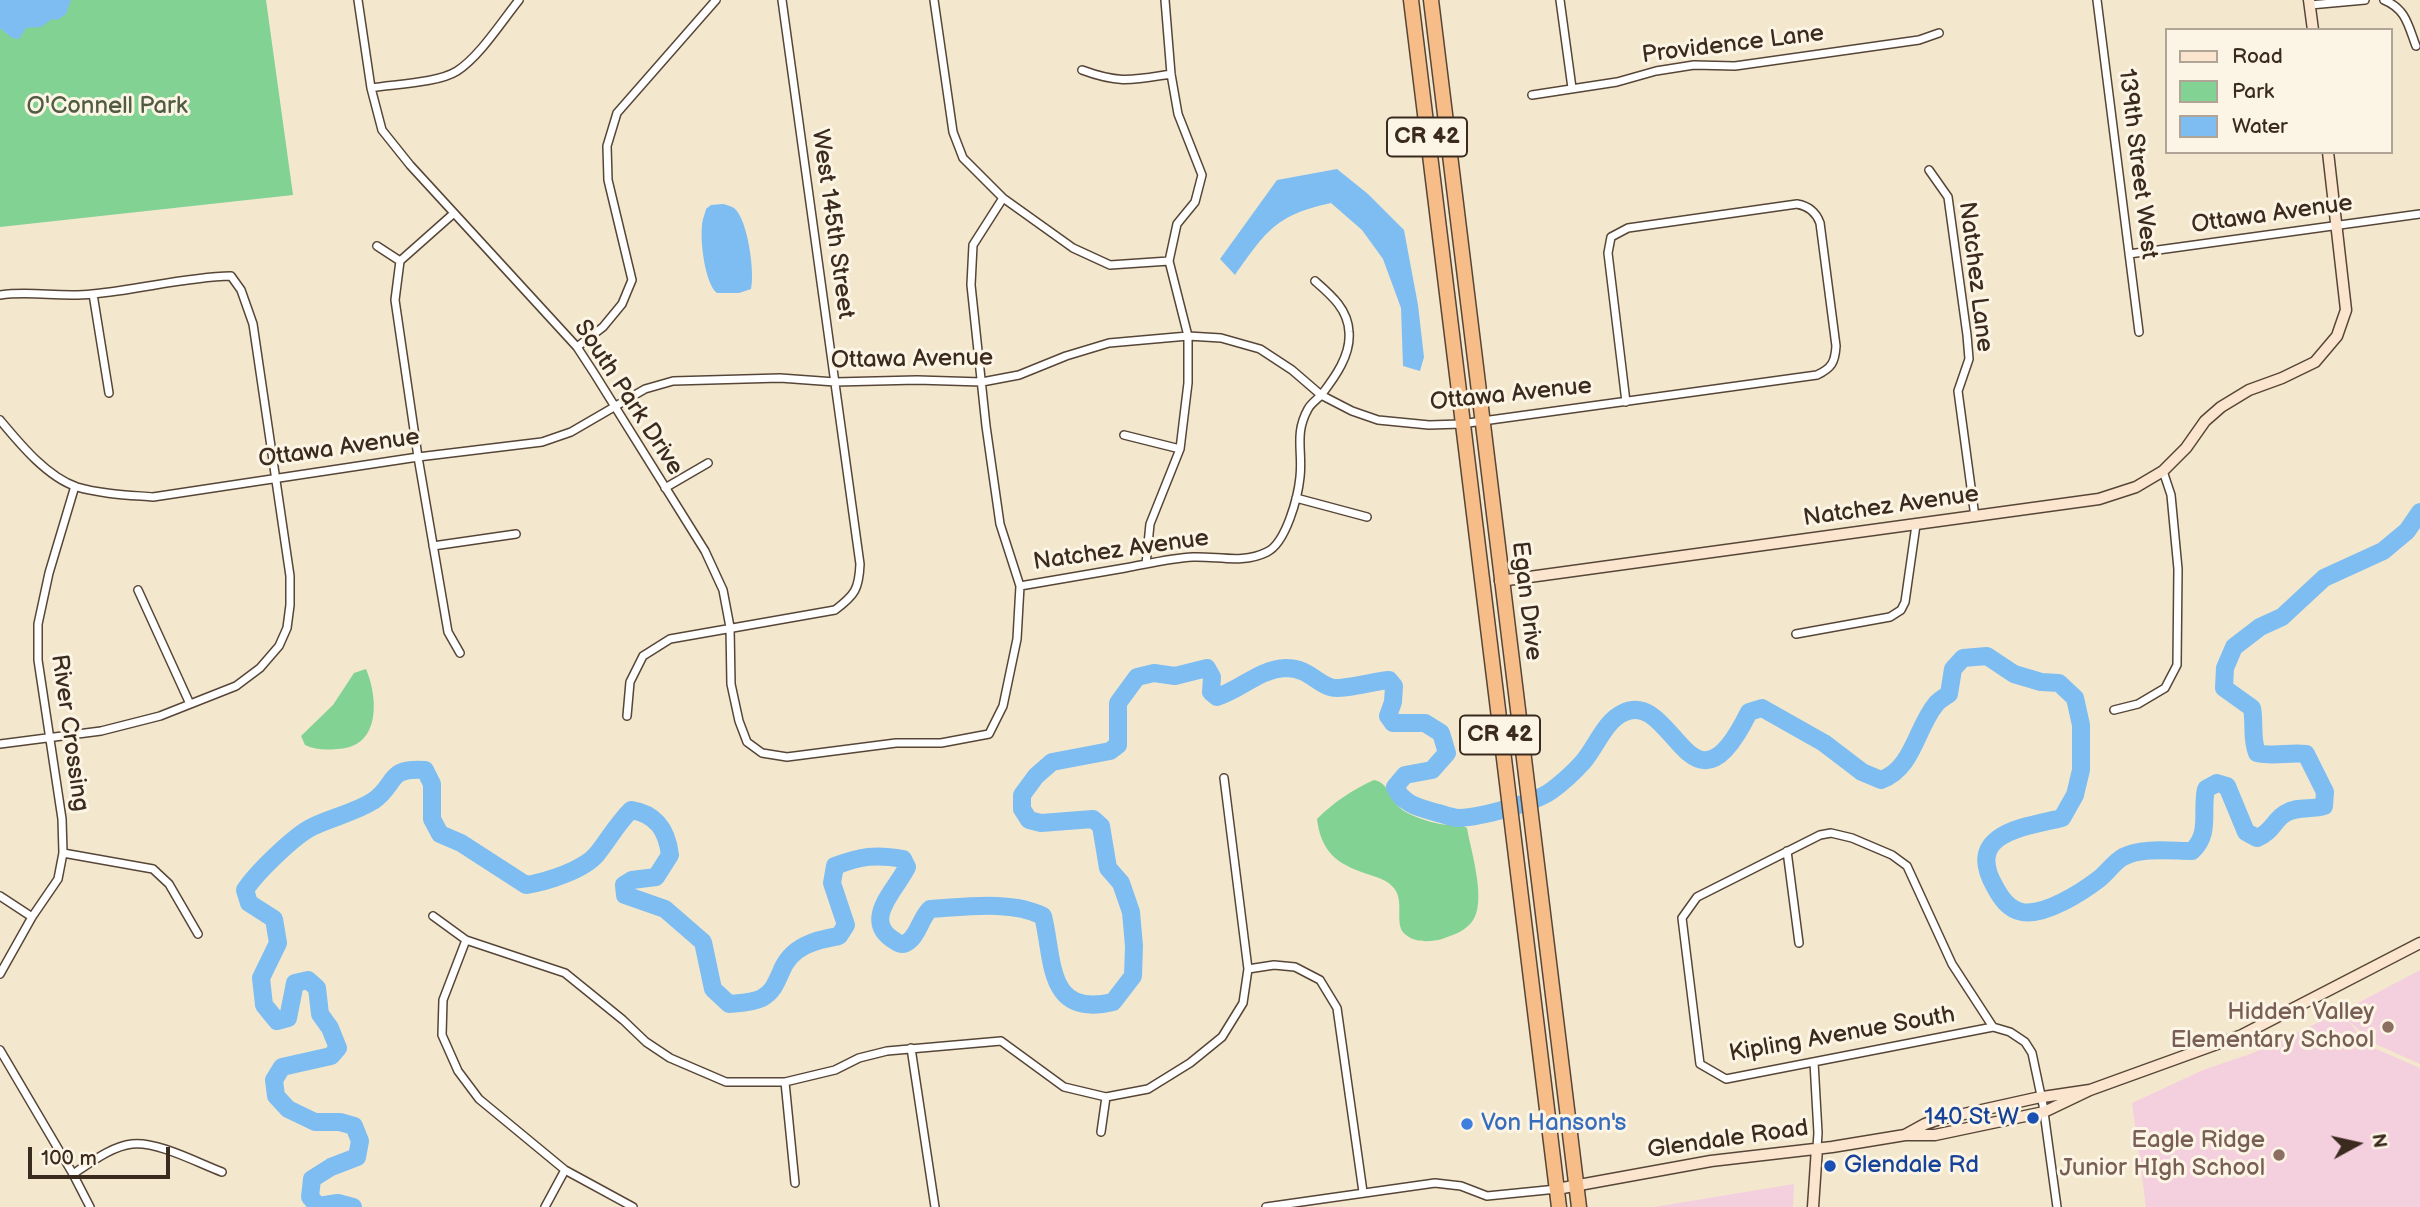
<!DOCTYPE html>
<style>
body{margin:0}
#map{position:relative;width:2420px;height:1207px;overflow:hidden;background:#f3e8cd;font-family:"Balsamiq Sans",sans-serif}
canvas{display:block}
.legend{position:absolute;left:2165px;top:28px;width:228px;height:126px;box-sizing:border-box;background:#fcf5e5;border:2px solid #afa495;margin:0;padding:9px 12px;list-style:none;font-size:21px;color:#3b2a1e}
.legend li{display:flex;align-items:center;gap:14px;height:35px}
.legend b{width:35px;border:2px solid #afa495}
.north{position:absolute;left:2322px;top:1109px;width:70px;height:70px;-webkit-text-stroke:5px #fcf5e5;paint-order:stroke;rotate:82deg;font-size:19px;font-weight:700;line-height:28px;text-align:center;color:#3b2a1e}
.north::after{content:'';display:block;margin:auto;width:24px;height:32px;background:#3b2a1e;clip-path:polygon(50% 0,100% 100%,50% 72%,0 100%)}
.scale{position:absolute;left:28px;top:1147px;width:142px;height:32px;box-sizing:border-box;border:4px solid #3b2a1e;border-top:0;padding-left:9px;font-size:21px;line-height:24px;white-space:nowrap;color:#3b2a1e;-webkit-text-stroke:5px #fcf5e5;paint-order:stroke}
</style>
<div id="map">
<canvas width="2420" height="1207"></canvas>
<ul class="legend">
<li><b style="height:9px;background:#fce5cf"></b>Road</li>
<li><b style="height:19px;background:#82d293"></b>Park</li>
<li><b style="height:19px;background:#7ebdf2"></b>Water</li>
</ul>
<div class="north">N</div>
<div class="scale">100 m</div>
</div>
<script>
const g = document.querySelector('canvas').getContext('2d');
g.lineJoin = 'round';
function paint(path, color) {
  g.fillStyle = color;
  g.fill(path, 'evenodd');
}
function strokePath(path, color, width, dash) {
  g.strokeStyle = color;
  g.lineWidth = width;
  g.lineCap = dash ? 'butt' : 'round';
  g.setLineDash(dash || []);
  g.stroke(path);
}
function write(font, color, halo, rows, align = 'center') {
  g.font = font + ' "Balsamiq Sans",sans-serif';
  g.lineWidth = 6;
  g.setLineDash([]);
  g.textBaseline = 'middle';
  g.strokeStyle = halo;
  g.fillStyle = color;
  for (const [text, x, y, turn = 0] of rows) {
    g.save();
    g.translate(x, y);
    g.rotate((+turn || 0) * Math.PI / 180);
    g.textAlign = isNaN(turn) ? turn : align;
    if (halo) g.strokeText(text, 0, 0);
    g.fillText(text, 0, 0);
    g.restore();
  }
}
paint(new Path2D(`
 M2420,970v94l-49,-22 -24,-23 20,26 53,23v139h-274l-14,-104 71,-33 50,-17 88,-41z
 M1794,1184l-1,23h-139z`), '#f4cfdd');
paint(new Path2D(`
 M0,0h266l27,195 -293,32z
 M366,669c13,31 14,79 -29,80 -12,1 -21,1 -32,-4l-4,-9 32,-31 21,-32z
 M1374,780c16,3 17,23 30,31 10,6 25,11 36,13 10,2 19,-1 27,4 4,24 21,76 4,95 -8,9 -18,12 -29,16 -11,3 -26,4 -36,-4 -14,-10 1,-35 -14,-49 -7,-7 -16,-9 -25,-12 -30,-10 -46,-22 -50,-55 17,-17 35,-29 57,-39z`), '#82d293');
paint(new Path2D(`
 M0,0h71l-5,14 -9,6 -5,-1 -11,8 -15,1 -7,11 -7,-1 -12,-10z
 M1337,169l31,25 36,36 14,75 6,52 -4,14 -17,-5 -2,-58 -18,-49 -21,-29 -31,-27c-55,12 -64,27 -96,72l-15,-16 57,-79z
 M723,204c4,1 8,2 11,4 14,11 21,65 17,81l-12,4h-22c-12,-9 -17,-52 -15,-67 0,-6 3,-12 4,-17l5,-4z`), '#7ebdf2');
strokePath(new Path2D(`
 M353,1207l-15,-4 -20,3 -8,-9 2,-18 19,-12 26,-10 3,-16 -6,-15 -14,-4h-25l-27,-13 -12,-13 -2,-16 8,-13 49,-11 7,-8 -8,-20 -10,-14 -3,-26 -9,-8 -13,3 -7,35 -11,3 -13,-16 -3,-27 17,-35 -4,-24 -25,-16 -4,-13c11,-17 49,-54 67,-63 20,-10 42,-14 61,-26 24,-16 13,-34 52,-31l7,14v35l8,15 21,9 65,42c20,-3 58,-15 71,-31 13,-16 19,-29 34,-44 26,4 36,21 39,45l-14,22 -24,3 -8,5 1,10 40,14 38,33 10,47 16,15c10,-1 23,-1 33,-6 11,-6 14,-15 19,-26 10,-26 34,-32 58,-36l7,-11 -14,-42 3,-17c26,-10 41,-12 68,-7l4,8c-10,22 -47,53 -12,74 6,4 9,4 14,0 10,-8 11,-22 21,-32 34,-2 82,-9 113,7 11,44 3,102 70,86l20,-26 1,-30 -3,-34 -10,-29 -13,-15 -7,-42 -8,-7 -52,4 -12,-3 -7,-11v-14l14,-19 16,-14 58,-11 8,-6v-42l19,-26 17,-4 21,3 32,-8 5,9 -1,15 6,5c25,-8 42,-28 69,-29 22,0 29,14 44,19 10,4 45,-6 59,-7l5,6 -1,16 -5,14 5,7h32l16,10 6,20 -15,17 -27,5 -10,12c8,18 26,21 43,26 7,2 15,5 21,5 22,-1 75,-15 92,-27 11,-8 23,-19 32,-29 13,-15 22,-41 40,-49 51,-26 67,119 126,-1l13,-4 62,35 38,29 19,8c32,-11 35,-52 55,-76 3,-4 9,-7 13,-10l4,-25 10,-11 24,-2 27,18 27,8 18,1 16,15 6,27v45l-6,25 -13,23c-38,9 -98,15 -67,69 6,11 13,22 27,25 23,4 60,-20 77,-33 8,-6 15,-17 24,-22 19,-10 48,-6 69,-6 19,-17 9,-40 14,-62l11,-6 10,3 19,46 11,6c16,-6 17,-19 29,-25 11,-7 26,-3 38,-7l1,-14 -19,-38c-17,-2 -32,3 -49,-1 -6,-15 -2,-29 -5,-45l-28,-20 1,-20 9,-21 26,-20 22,-10 42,-39 59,-27 24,-20 13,-19`), '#7ebdf2', 18);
const street = new Path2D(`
 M358,0l13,88 11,42 28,35 167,182 17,26 111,178 18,39 7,37 1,57 8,37 8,21 15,11 25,4 109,-14h45l48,-9 14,-28 14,-67 3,-53 -20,-62 -14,-98 -15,-141 2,-40 30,-47 -40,-40 -10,-26 -19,-132
 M1560,0l12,88
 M2097,0l42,332
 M2384,0c22,9 24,25 32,46
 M2310,5l55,-5
 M1082,70c38,14 50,10 89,4
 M371,88c24,-4 67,-5 86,-17 23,-15 45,-50 62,-71
 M1532,95l85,-13 39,-11 38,-6 41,1 184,-26 20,-7
 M1929,170l19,27 19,138 2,24 -11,32 17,126
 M1003,198l70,50 37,17 59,-4
 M453,214l-53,47 -5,39 23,157 30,175 12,21
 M377,246l23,15
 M2129,254l291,-40
 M93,294l16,99
 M0,295c32,-5 60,3 92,-1 47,-4 92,-17 139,-18l10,14 12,34 37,252v29l-3,23 -8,18 -19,22 -24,18 -76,30 -59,15 -101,13
 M577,347l26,-20 19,-23 10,-24 -24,-100 -1,-34 10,-33 99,-113
 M0,420c20,24 47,57 77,67 24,7 51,8 76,10l265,-40 124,-15 29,-10 74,-43 28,-8 107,-3 55,4 82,-2 65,2 37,-7 47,-19 43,-13 79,-7 33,2 39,11 32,21 29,25 31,16 26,9 51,5 32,-1 356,-49c15,-7 18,-13 19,-29l-16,-123c-4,-11 -11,-17 -23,-19l-169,24 -17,9 -3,16 18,149
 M1124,435l56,14
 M665,488l43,-25
 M1296,498l71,19
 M433,546l83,-12
 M1146,564l4,-40 30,-75 8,-66v-47l-19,-75 8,-37 18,-22 7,-27 -24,-61 -7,-40 -6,-74
 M1020,586c35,-6 70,-12 105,-18 22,-4 46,-10 68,-11 25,-1 50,7 74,-5 19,-9 31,-55 33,-75 3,-26 -6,-43 8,-68 3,-6 10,-10 14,-15 13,-17 29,-39 27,-62 -1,-23 -18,-37 -34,-51
 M138,590l52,114
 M1796,634l94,-17 11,-7 4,-8 11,-77
 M2114,710l24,-6 27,-16 12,-23 1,-96 -7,-74 -8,-24
 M627,716l3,-34 13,-26 27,-17 165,-29c20,-15 24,-21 25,-46l-78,-564
 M1787,851l12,92
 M63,853l90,16 16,15 29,50
 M0,896l32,21
 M433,916l33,24 99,33 58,47 23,22 24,16 56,24h59l50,-12 24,-12 28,-7 114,-10 63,46 42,10 42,-8 42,-26 32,-26 21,-34 5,-34 -24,-191
 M466,940l-23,60 -1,35 16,36 21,28 86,71 68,37
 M1248,969l26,-4 21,2 25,13 17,28 26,184
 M0,974l32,-57 26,-38 5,-26 -1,-34 -24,-159v-36l11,-51 26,-87
 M1993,1027l-267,52 -26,-15 -18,-146 15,-21 123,-62 11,-2 21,5 40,17 15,11 45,98 41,63 17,5 15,10 7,11 11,52 14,102
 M911,1048l24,159
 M0,1050l73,124 17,33
 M1814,1062l4,71 -1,15
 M785,1082l10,101
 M1101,1132l5,-35
 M73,1174c17,-11 39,-28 59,-30 25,-3 66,19 90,28
 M545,1207l20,-37
 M1266,1207l169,-24 26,3 26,10 70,-7`);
const secondary = new Path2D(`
 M2309,0l4,30
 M1500,581l599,-82 37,-12 27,-16 23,-23 19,-27 16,-14 28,-17 33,-12 33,-16 22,-26 9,-26 -18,-158
 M2090,1090l-54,8 -99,22 -12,4 -20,11h30l109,-23 46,-22 152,-55 178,-92
 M1557,1189l154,-28 121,-14 73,-12
 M1813,1207l4,-59`);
const highway = new Path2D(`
 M1411,0l148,1207
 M1431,0l148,1207`);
strokePath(street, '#574638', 10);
strokePath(secondary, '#574638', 13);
strokePath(highway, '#574638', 17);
strokePath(street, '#fff', 7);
strokePath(secondary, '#fce5cf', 10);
strokePath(highway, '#f7bd88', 14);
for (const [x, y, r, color] of [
 [2388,1027,7,"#8d6e63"],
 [2033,1118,7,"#1a4fb4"],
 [1467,1124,7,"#3f7fe0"],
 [2279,1155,7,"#8d6e63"],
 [1830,1166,7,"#1a4fb4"]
]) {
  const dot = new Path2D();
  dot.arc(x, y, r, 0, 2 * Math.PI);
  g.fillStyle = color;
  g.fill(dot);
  strokePath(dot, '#fcf5e5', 2.5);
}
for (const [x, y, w] of [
 [1427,137,80],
 [1500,735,80]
]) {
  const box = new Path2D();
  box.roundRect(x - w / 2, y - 19.5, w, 39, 5);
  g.fillStyle = '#fcf5e5';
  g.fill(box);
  strokePath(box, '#3b2a1e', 2);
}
write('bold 23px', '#3b2a1e', null, [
 ["CR 42",1427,137],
 ["CR 42",1500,735]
]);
write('24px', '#3b2a1e', '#fcf5e5', [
 ["Providence Lane",1733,45,-7],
 ["139th Street West",2137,164,83],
 ["Ottawa Avenue",2272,215,-8],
 ["West 145th Street",832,224,82],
 ["Natchez Lane",1975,277,83],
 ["Ottawa Avenue",912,360,-1],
 ["Ottawa Avenue",1511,395,-6],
 ["South Park Drive",628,398,57],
 ["Ottawa Avenue",339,449,-8],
 ["Natchez Avenue",1891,507,-8],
 ["Natchez Avenue",1121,551,-8],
 ["Egan Drive",1526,601,83],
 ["River Crossing",69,733,82],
 ["Kipling Avenue South",1842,1035,-10],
 ["Glendale Road",1728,1140,-8]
]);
write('24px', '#505c41', '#fcf5e5', [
 ["O'Connell Park",107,107]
]);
write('24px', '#785e54', '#fcf5e5', [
 ["Hidden Valley",2374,1013],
 ["Elementary School",2374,1041],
 ["Eagle Ridge",2265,1141],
 ["Junior HIgh School",2265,1169]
], 'right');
write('24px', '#164399', '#fcf5e5', [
 ["140 St W",2019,1118],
 ["Glendale Rd",1844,1166,"left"]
], 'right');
write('24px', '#366cbe', '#fcf5e5', [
 ["Von Hanson's",1481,1124]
], 'left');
</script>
